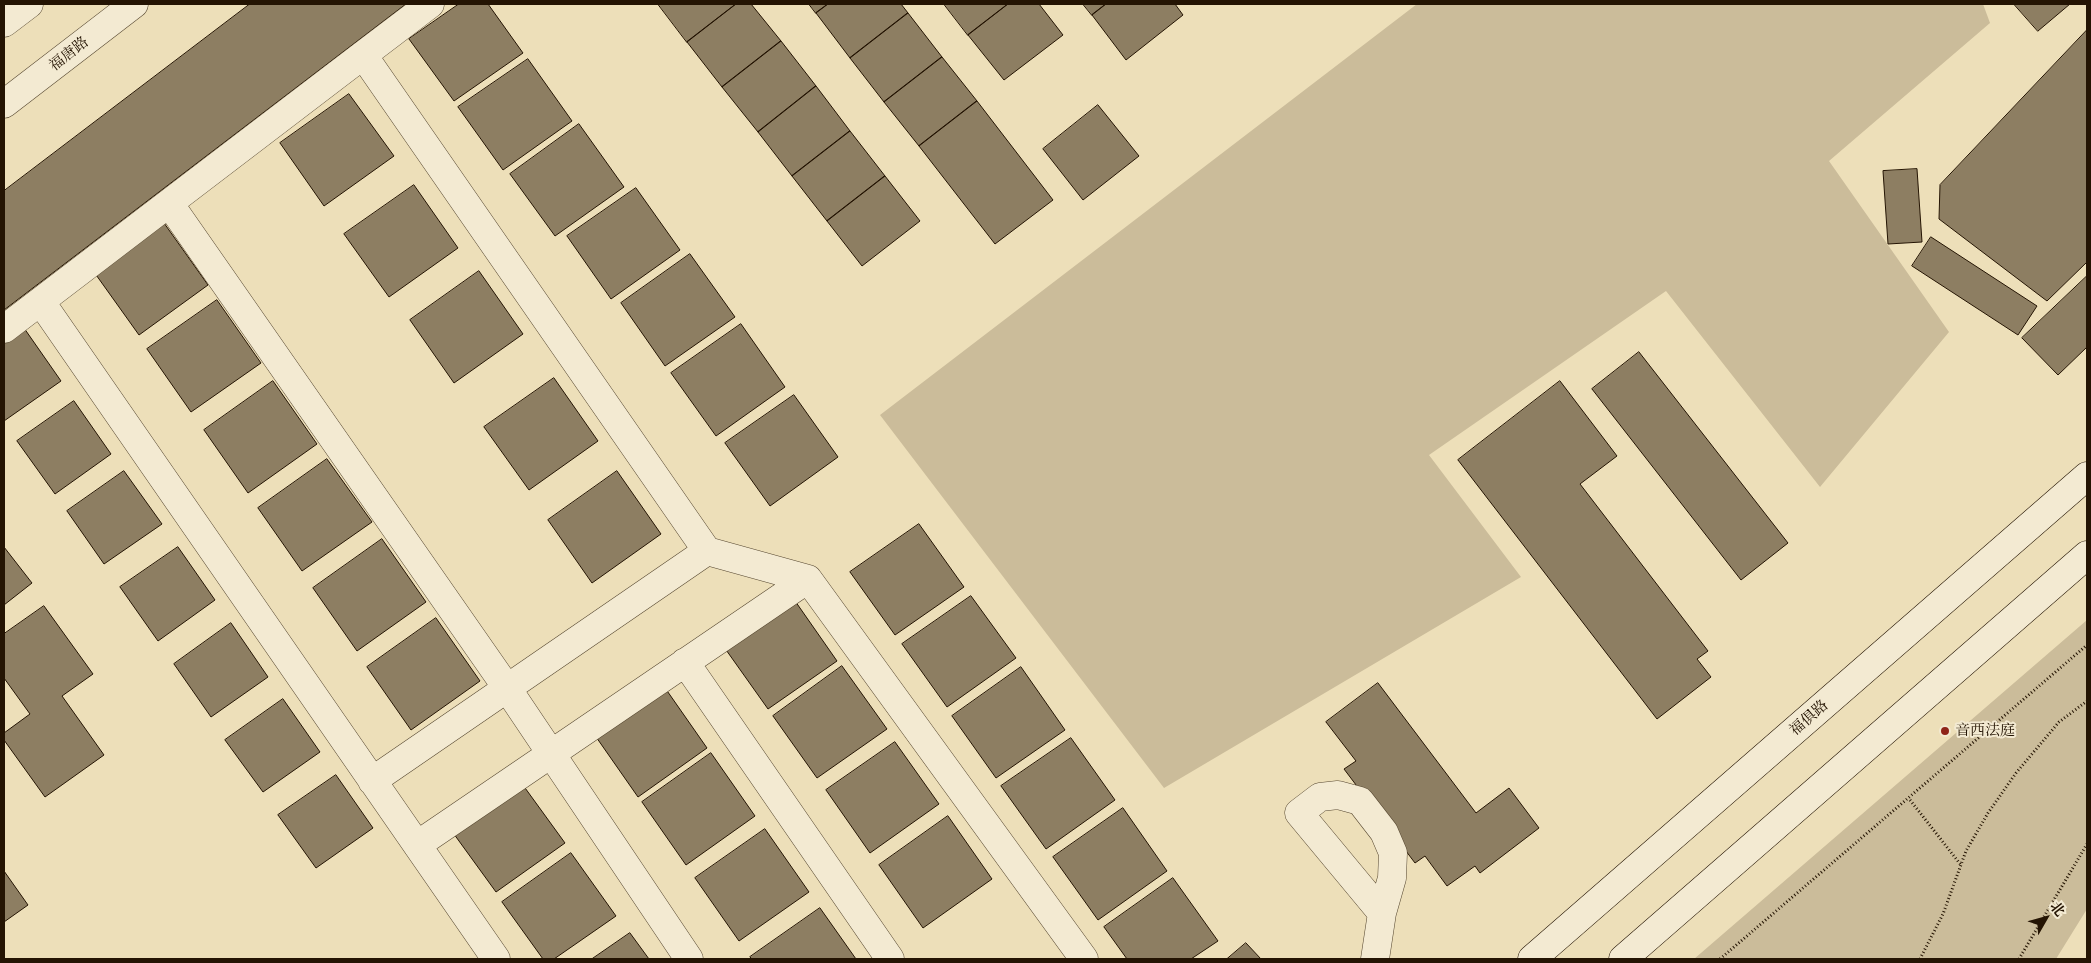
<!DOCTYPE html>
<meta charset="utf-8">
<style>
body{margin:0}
#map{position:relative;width:2091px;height:963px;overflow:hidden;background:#eddfb9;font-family:"Libre Caslon Text","Noto Serif SC",serif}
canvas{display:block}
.frame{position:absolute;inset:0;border:5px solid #241403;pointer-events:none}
.north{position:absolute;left:2021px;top:893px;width:50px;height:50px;-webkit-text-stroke:4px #f3ead2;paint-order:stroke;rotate:52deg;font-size:14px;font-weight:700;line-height:20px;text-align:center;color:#241403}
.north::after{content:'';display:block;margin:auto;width:18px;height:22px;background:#241403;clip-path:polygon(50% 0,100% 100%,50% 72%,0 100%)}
</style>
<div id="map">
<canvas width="2091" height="963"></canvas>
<div class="frame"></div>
<div class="north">北</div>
</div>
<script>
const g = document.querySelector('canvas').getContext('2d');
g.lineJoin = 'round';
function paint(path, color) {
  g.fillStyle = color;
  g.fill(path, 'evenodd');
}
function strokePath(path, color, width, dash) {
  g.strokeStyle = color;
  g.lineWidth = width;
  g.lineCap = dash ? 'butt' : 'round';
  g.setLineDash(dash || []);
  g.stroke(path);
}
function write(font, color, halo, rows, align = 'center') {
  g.font = font + ' "Libre Caslon Text","Noto Serif SC",serif';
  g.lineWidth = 4;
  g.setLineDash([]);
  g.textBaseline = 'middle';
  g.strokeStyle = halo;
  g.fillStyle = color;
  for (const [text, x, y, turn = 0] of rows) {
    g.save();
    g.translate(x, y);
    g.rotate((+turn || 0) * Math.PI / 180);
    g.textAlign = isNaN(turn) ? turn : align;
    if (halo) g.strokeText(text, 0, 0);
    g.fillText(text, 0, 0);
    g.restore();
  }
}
paint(new Path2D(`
 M1417,4h566l7,19 -161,138 120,171 -129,155 -154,-196 -237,164 92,122 -357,211 -284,-373z
 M2087,620v289l-31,50h-362z`), '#cbbc9a');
const building = new Path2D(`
 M250,4h156l-402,306v-119z
 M459,4h29l35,49 -69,48 -45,-62z
 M658,4h78l-49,38z
 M736,4h15l30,37 -59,46 -35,-45z
 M809,4h19l-12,9z
 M828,4h73l7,9 -58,45 -34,-45z
 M944,4h64l-40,31z
 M1008,4h31l24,31 -59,45 -36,-45z
 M1083,4h23l-14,11z
 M1106,4h69l8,11 -57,45 -34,-45z
 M2014,4h56l-32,27z
 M908,13l34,44 -58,45 -34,-44z
 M2087,30v232l-40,39 -108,-82 1,-34z
 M781,41l35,45 -58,46 -36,-45z
 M942,57l35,44 -58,45 -35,-44z
 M528,59l44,62 -69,49 -45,-63z
 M816,86l34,45 -58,45 -34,-44z
 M349,94l45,62 -70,50 -44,-63z
 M977,101l76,99 -58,44 -76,-98z
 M1098,105l41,51 -56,44 -40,-51z
 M579,124l45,63 -69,49 -45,-62z
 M850,131l35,45 -58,45 -35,-45z
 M1917,169l5,73 -34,2 -5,-73z
 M885,176l35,45 -58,45 -35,-45z
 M414,185l44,63 -69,49 -45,-63z
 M636,188l44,62 -69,49 -44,-63z
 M164,223l44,62 -69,50 -45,-63z
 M1931,237l106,69 -19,29 -106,-69z
 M690,254l45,63 -70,49 -44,-63z
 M479,271l44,63 -69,49 -44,-63z
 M2087,276v71l-29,28 -36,-37z
 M217,300l44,63 -70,49 -44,-63z
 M741,324l44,63 -69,49 -45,-63z
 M24,328l37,53 -57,40v-79z
 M1639,352l149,191 -47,37 -149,-191z
 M554,378l44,63 -69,49 -45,-63z
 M273,381l44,63 -69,49 -44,-63z
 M1560,381l57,75 -37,28 128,167 -11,8 14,18 -54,42 -199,-259z
 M794,395l44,62 -68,49 -45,-63z
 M74,401l37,53 -56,40 -38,-53z
 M327,459l45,63 -70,49 -44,-63z
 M124,471l38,53 -58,40 -37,-53z
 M617,471l44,63 -69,49 -44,-63z
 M919,524l45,63 -69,48 -45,-63z
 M382,539l44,63 -69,49 -44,-63z
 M4,547l28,36 -28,22z
 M178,547l37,53 -57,41 -38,-54z
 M971,596l45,62 -69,49 -45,-63z
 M793,598l44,63 -69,48 -44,-62z
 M44,606l49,68 -31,22 42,59 -59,42 -41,-57v-7l26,-19 -26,-36v-44z
 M436,618l44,63 -69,49 -44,-63z
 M231,623l37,54 -57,40 -37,-53z
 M842,666l45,63 -70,49 -44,-62z
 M1021,667l44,63 -69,48 -44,-62z
 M1378,683l98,130 33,-25 30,40 -59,45 -5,-7 -28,20 -22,-30 -10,7 -71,-94 12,-8 -30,-39z
 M663,685l44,63 -69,49 -44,-63z
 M283,699l37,53 -57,40 -38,-52z
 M1071,738l44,62 -69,49 -45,-63z
 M895,742l44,62 -69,49 -44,-63z
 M711,753l44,63 -69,49 -44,-63z
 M336,775l37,53 -57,40 -38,-53z
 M520,781l45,62 -69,49 -45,-62z
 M1123,808l44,63 -69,49 -45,-63z
 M948,816l44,63 -69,49 -44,-63z
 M765,829l44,63 -70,49 -44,-63z
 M571,853l45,63 -62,43h-11l-41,-57z
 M4,871l24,34 -24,17z
 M1173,878l45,63 -27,18h-64l-23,-32z
 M820,908l36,51h-104l-2,-2z
 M630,933l19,26h-57z
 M1246,943l15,16h-34z`);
paint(building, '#8d7e62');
strokePath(building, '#241403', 1);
const minor = new Path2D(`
 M363,55l67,-51
 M169,203l338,485 182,271
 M41,302l455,657
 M4,329l359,-274 344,496 101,28 276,380
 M685,662l205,297
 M372,781l335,-230
 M417,845l391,-266
 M1375,959l7,-46 10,-35 1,-25 -9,-21 -24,-31 -22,-6 -18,2 -21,16 83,100`);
const tertiary = new Path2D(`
 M4,23l25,-19
 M4,104l130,-100`);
const secondary = new Path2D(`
 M1532,959l555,-483
 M1623,959l464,-404`);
strokePath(minor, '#564730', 29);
strokePath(tertiary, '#564730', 29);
strokePath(secondary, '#241403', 29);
strokePath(new Path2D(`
 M1910,800l51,65
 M1720,959l367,-314
 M1920,959l23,-45 23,-63 22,-38 28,-40 43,-51 28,-21
 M2019,959l68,-115`), '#241403', 3, [1, 2.5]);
strokePath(minor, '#f3ead2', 28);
strokePath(tertiary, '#f3ead2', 28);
strokePath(secondary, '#f3ead2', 28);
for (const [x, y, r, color] of [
 [1945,731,5,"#8f2418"]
]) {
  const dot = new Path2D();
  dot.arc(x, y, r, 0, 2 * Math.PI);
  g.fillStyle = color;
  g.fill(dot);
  strokePath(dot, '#f3ead2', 2);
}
write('15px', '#241403', '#f3ead2', [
 ["福唐路",69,54,-38],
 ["福俱路",1809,718,-41]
]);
write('15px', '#241403', '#f3ead2', [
 ["音西法庭",1955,731]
], 'left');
</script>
